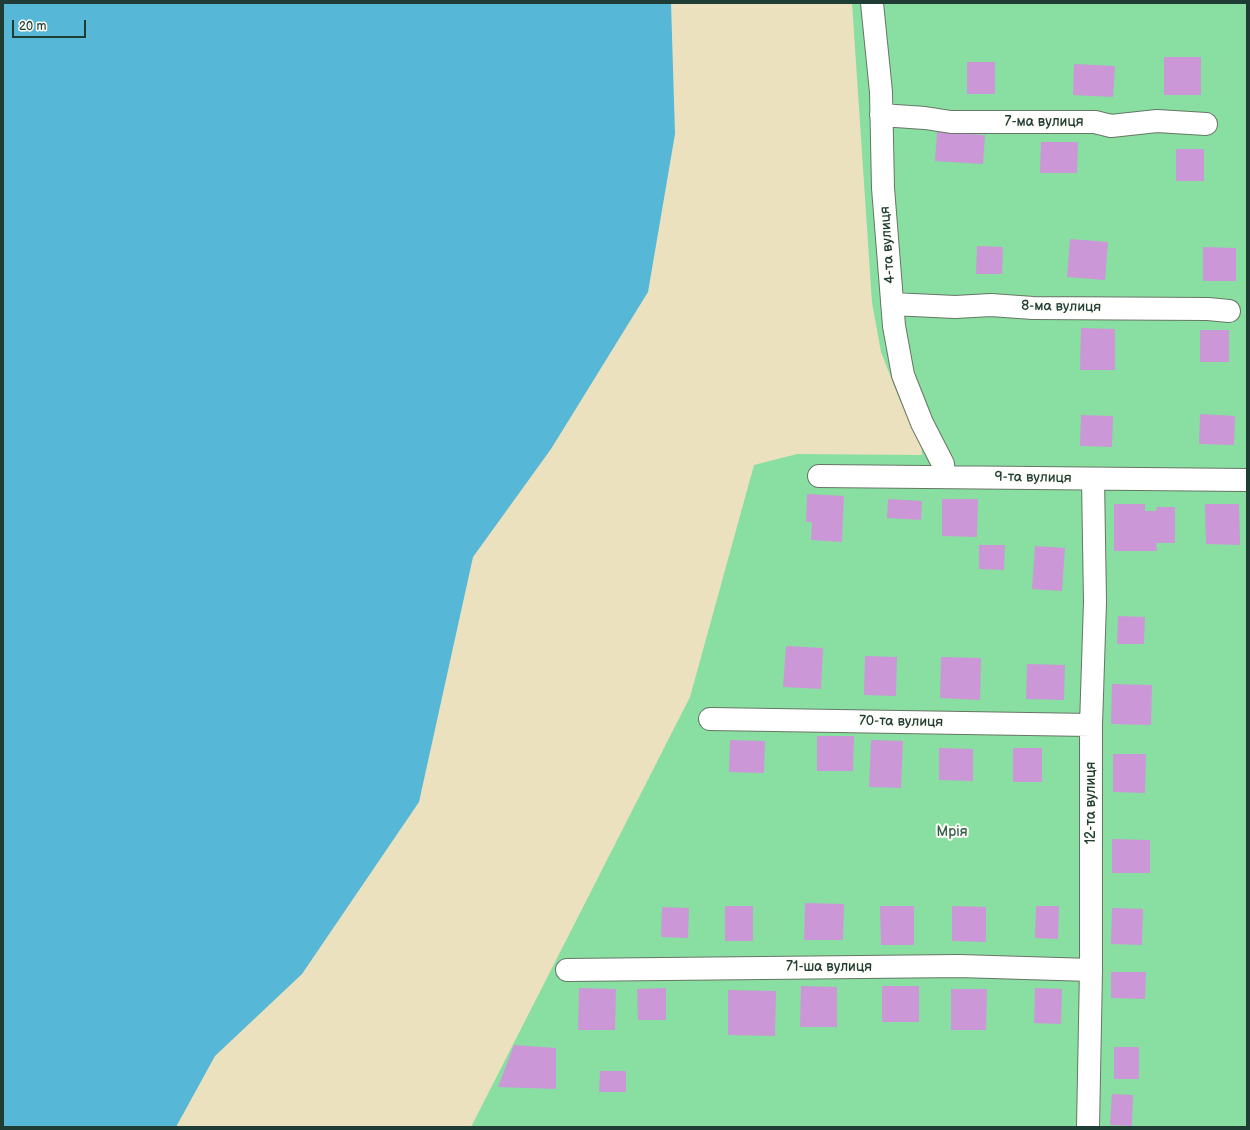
<!DOCTYPE html>
<meta charset="utf-8">
<style>
body{margin:0}
#map{position:relative;width:1250px;height:1130px;overflow:hidden;background:#ece1be;font-family:"Balsamiq Sans",sans-serif}
canvas{display:block}
.frame{position:absolute;inset:0;border:4px solid #1f3d34;pointer-events:none}
.scale{position:absolute;left:12px;top:20px;width:74px;height:18px;box-sizing:border-box;border:2px solid #1f3d34;border-top:0;padding-left:5px;font-size:12px;line-height:14px;white-space:nowrap;color:#1f3d34;-webkit-text-stroke:3px #fdfcf7;paint-order:stroke}
</style>
<div id="map">
<canvas width="1250" height="1130"></canvas>
<div class="frame"></div>
<div class="scale">20 m</div>
</div>
<script>
const g = document.querySelector('canvas').getContext('2d');
g.lineJoin = 'round';
function paint(path, color) {
  g.fillStyle = color;
  g.fill(path, 'evenodd');
}
function strokePath(path, color, width, dash) {
  g.strokeStyle = color;
  g.lineWidth = width;
  g.lineCap = dash ? 'butt' : 'round';
  g.setLineDash(dash || []);
  g.stroke(path);
}
function write(font, color, halo, rows, align = 'center') {
  g.font = font + ' "Balsamiq Sans",sans-serif';
  g.lineWidth = 4;
  g.setLineDash([]);
  g.textBaseline = 'middle';
  g.strokeStyle = halo;
  g.fillStyle = color;
  for (const [text, x, y, turn = 0] of rows) {
    g.save();
    g.translate(x, y);
    g.rotate((+turn || 0) * Math.PI / 180);
    g.textAlign = isNaN(turn) ? turn : align;
    if (halo) g.strokeText(text, 0, 0);
    g.fillText(text, 0, 0);
    g.restore();
  }
}
paint(new Path2D(`
 M852,3h395v1124h-776l219,-430 64,-232 43,-11 125,1 -1,-14 -21,-40 -19,-49 -9,-49z`), '#89dfa2');
paint(new Path2D(`
 M3,3h668l4,131 -27,158 -97,157 -78,108 -54,245 -117,172 -87,82 -39,71h-173z`), '#57b7d6');
paint(new Path2D(`
 M1164,57h37v38h-37z
 M967,62h28v32h-28z
 M1074,64l41,2 -2,31 -40,-2z
 M937,132l48,3 -2,29 -48,-3z
 M1041,142h37l-1,31h-37z
 M1176,149h28v32h-28z
 M1070,239l38,3 -3,38 -38,-3z
 M977,246l26,1 -1,27h-26z
 M1203,247l33,1v33h-33z
 M1081,328l34,1v41h-35z
 M1200,330h29v32h-29z
 M1200,414l35,2 -1,29 -35,-1z
 M1081,415l32,1 -1,31 -32,-1z
 M807,494l37,2 -2,46 -31,-2 1,-18h-6z
 M888,499l34,2 -1,19 -34,-2z
 M942,499h36l-1,38 -35,-1z
 M1114,504h31v7h11l1,-4h18v36h-19l1,8h-43z
 M1205,504h34l1,41 -34,-1z
 M979,545h26l-1,25 -25,-1z
 M1035,546l30,2 -3,43 -30,-2z
 M1118,616l27,1 -1,27h-27z
 M786,646l37,2 -2,41 -38,-2z
 M865,656l32,1 -1,39 -32,-1z
 M941,657l40,1 -1,42 -40,-2z
 M1027,664l38,1 -1,35 -38,-1z
 M1112,684l40,1 -1,40 -40,-1z
 M817,736h37l-1,35h-36z
 M730,740l35,1 -1,32 -35,-1z
 M871,740l32,1 -2,47 -32,-1z
 M939,748l34,1v32l-34,-1z
 M1013,748h29v34h-29z
 M1113,754h33l-1,39 -32,-1z
 M1112,839l38,1v33h-38z
 M805,903l39,1 -1,36h-39z
 M725,906h28v35h-28z
 M880,906h34v39h-33z
 M952,906l34,1v35l-34,-1z
 M1036,906h23l-1,33 -23,-1z
 M662,907l27,1 -1,30 -27,-1z
 M1112,908l31,1 -1,36 -31,-1z
 M1111,972h35l-1,27 -34,-1z
 M801,986l36,1v40h-37z
 M882,986h37v36h-37z
 M579,988l37,1 -1,41h-37z
 M666,988v32h-28l-1,-31z
 M1035,988l27,1 -1,35 -27,-1z
 M951,989h36l-1,41h-35z
 M728,990l48,1 -1,45 -47,-1z
 M514,1045l42,3v41l-58,-2z
 M1114,1047h25v32h-25z
 M600,1071h26v21h-27z
 M1112,1094l21,1 -1,31 -22,-1z`), '#cb97d7');
const street = new Path2D(`
 M872,3l9,89 2,96 11,138 9,49 19,48 21,41 1,13
 M881,115l44,3 26,4h144l16,4 46,-5 49,3
 M892,304l63,3 36,-2 42,3 175,1 21,2
 M819,476l428,4
 M710,719l381,6
 M567,970l392,-4 132,4
 M1088,1127l3,-157v-245l4,-123 -2,-123`);
strokePath(street, '#677664', 24);
strokePath(street, '#fff', 22);
write('14px', '#1f3d34', '#fdfcf7', [
 ["7-ма вулиця",1044,122],
 ["4-та вулиця",888,245,-94],
 ["8-ма вулиця",1061,307,1],
 ["9-та вулиця",1033,478,1],
 ["70-та вулиця",901,722,1],
 ["12-та вулиця",1091,803,-90],
 ["71-ша вулиця",829,967]
]);
write('14px', '#345d4a', '#fdfcf7', [
 ["Мрія",952,832]
]);
</script>
